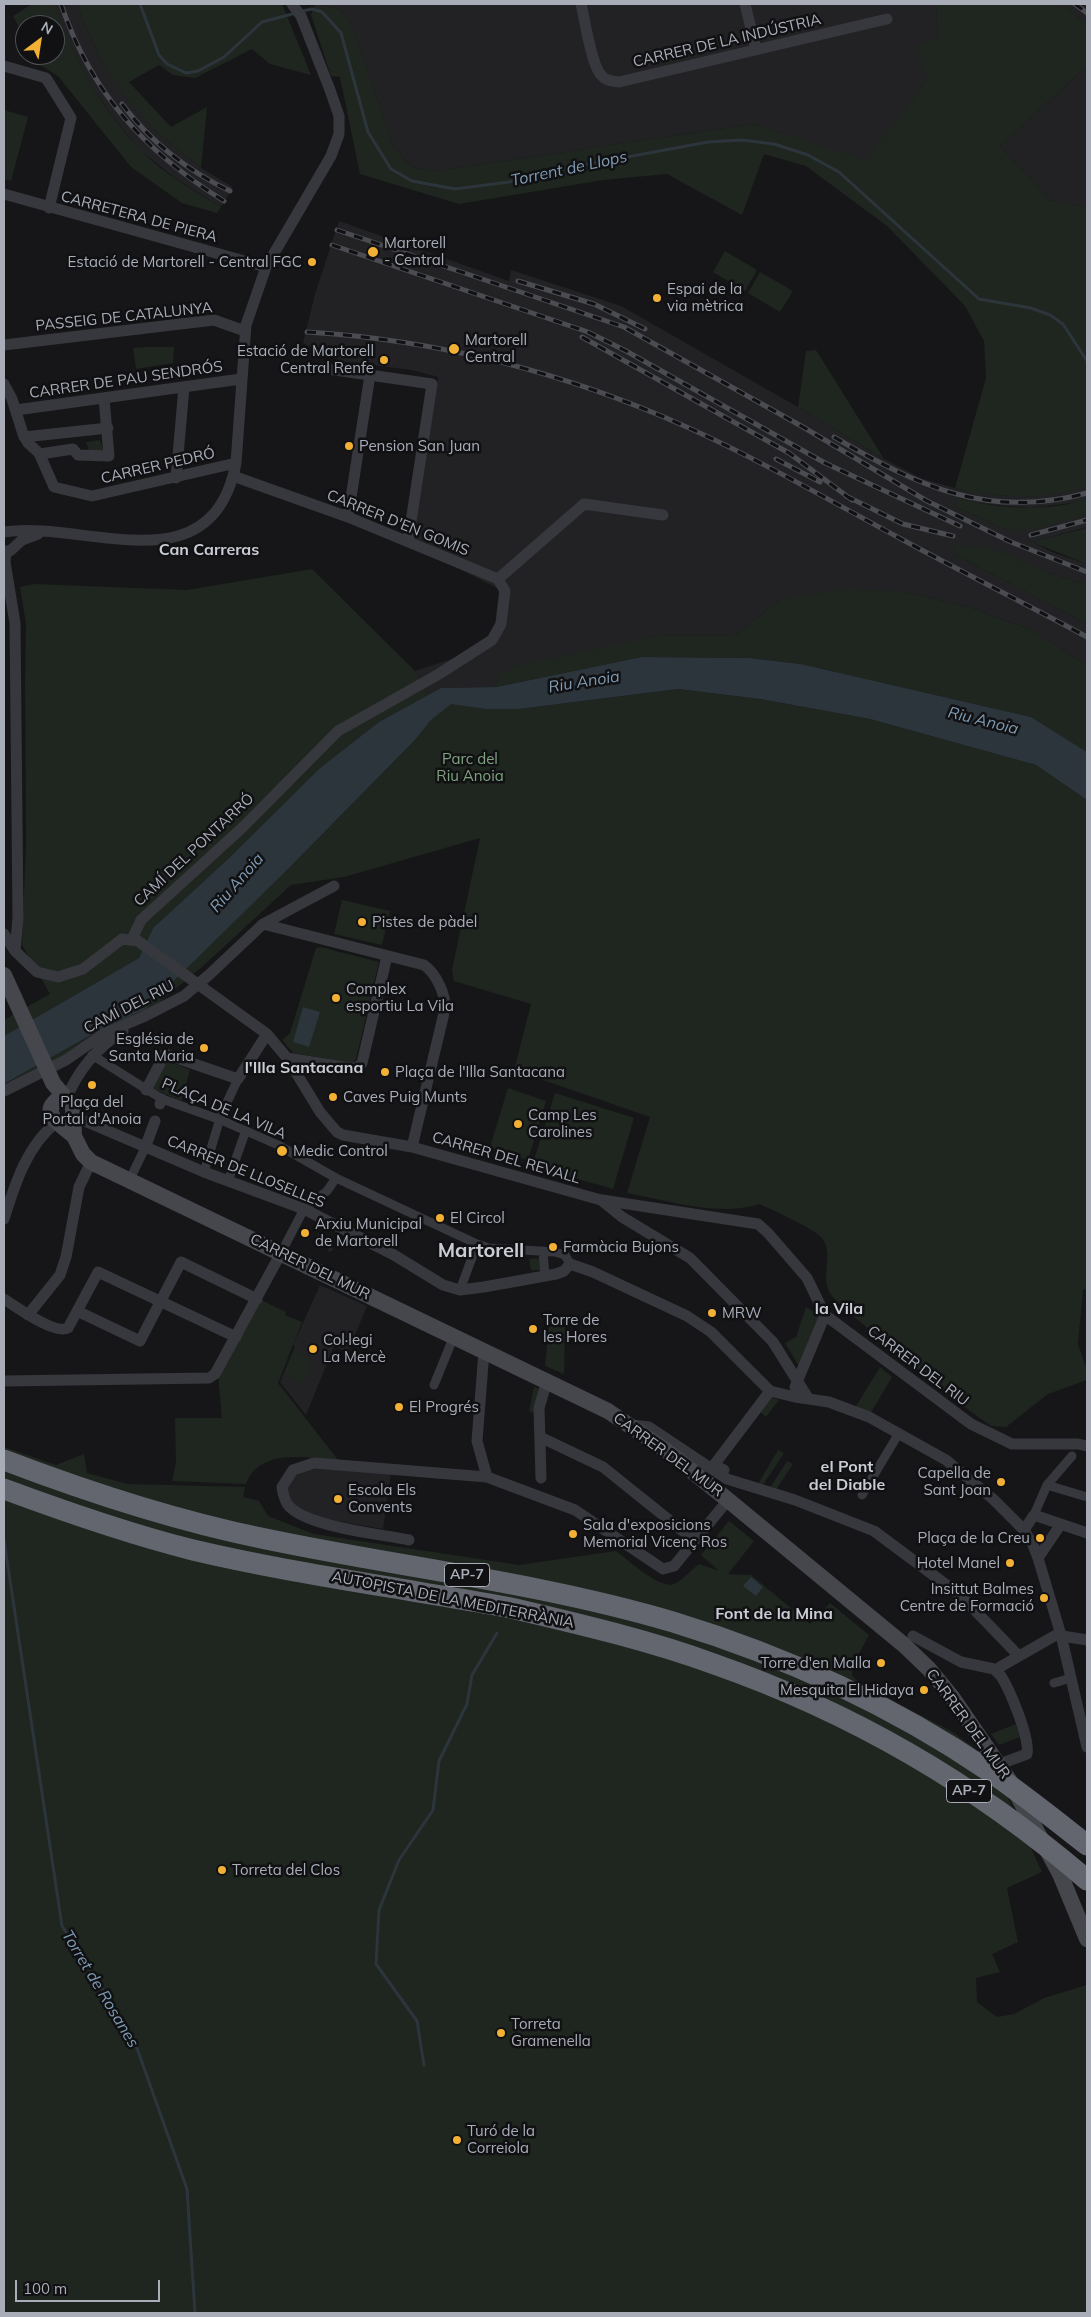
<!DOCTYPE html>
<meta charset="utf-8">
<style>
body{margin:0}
#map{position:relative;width:1091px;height:2317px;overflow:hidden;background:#161618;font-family:Mulish,sans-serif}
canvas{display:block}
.frame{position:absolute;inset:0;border:5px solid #a8adb8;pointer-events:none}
.north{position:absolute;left:15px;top:15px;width:50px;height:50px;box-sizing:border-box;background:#111113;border:1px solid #4d4f55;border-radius:50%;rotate:31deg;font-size:14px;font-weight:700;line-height:20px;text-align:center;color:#a8adb8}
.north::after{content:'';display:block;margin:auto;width:18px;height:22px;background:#f2b134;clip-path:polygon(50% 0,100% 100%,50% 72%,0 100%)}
.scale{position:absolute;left:15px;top:2280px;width:145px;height:22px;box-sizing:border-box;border:2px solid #a8adb8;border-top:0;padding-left:6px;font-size:15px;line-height:18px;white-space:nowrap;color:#a8adb8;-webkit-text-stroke:4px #111113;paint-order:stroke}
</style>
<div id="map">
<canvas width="1091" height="2317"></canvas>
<div class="frame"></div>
<div class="north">N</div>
<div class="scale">100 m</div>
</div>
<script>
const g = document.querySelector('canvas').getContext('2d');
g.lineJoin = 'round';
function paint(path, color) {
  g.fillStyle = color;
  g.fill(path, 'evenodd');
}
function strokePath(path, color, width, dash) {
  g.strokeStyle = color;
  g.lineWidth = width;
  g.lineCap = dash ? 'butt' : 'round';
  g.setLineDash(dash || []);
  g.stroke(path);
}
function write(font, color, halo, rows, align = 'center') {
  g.font = font + ' Mulish,sans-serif';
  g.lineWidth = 5;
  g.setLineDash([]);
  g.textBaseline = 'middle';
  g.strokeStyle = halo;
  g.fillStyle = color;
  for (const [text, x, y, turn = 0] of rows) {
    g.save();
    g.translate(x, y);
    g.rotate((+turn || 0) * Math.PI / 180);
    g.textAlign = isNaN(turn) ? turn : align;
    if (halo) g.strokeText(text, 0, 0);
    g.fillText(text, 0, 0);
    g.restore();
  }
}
paint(new Path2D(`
 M55,4h22l6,17 23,49 51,63 44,35 32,19 -12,20 -46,-29 -34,-27 -29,-35 -23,-34 -24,-48z
 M313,4h621l2,4 2,30 -11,42 -61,81 -114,-37 -315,47 -26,-4 -18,-21 -42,-123 -12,-14z
 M1061,4h26v20z
 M1087,66v139l-2,2 -35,-7 -50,-54z
 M339,221l170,60 2,-11 110,36 177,101 86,52 39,20 39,11 42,6 29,-1 54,-8v12l-7,3 -51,6 -53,-5 -17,-5 -5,8 55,25 78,-17v13l-54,15 19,10 35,12v21l-44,-14 -90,-18 134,71v41l-58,-36 -60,-22 -67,-16 -121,8 -45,36 -79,1 -158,38 -4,13 -54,1 -12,7 -14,-24 55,-18 24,-19 5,-45 -87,-44 26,-168 -26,-7 -73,-9 -36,-18 12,-49z
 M320,1285l47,21 -19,46 -14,-6 -28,69 -26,-33 15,-36 -2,-1z
 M313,1469l78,3 -8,57 -63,-11 -19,-7 -11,-9 -3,-14 2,-7 11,-10z`), '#222225');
paint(new Path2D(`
 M32,4h23c18,54 46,105 86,146 22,24 53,40 80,57l-4,6 -35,-10 -51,-36 -73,-91 -18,-11 -6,-10h21v-30h-30v13l-12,-22z
 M77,4h205l29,71 -41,-11 -18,-15 -57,29 -22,-3 -14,-10 -30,17 42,45 36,-20 -6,61 -44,-35 -28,-33 -23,-30 -23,-49z
 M315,4l24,5 12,14 42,123 18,21 26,4 315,-47 114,36 61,-80 -11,-34 22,-8 -2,-30 -2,-4h127l26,20v42l-87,80 50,54 35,7 2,-2v282c-34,12 -98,12 -132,1l31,-110 -2,-37 -19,-35 -78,-80 -81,-60 -42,-12 -22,61 -75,-41 -64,6 -144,24 -99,-30 -20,-97 -9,-1 -20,-61z
 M4,110l24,7 -17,64 -7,-2z
 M725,251l32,19 -12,21 -32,-19z
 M760,272l33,19 -13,21 -32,-19z
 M146,347h28l-1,16 -37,6 -3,-21z
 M816,350l68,109 -86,-52 8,-56z
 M100,440l4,13h-14l-4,-11z
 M958,498c37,11 93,14 129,1v15l-46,14 -32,3 -55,-25z
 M1087,527v37l-55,-22 55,-14z
 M957,545l37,4 49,22 44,14v39l-134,-71z
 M312,569l103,102 14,24 -50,27 -59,46 -91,90 -76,70 -14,30 -135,78v-16l46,-26 -28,-49 4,-103 -1,-160 1,-58 -6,-37 15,-3 152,6z
 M847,589l55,2 67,16 60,22 58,36v87l-56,-35 -230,-53 -52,-6 -107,-1 -147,30 4,-13 19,-9 139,-29 79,-1 45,-36z
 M678,689l82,10 110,20 166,46 51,35v490l-4,-1 -5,55 9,27v9l-39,14 -42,33 -15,-1 -42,-30 -108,-90c-4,-5 -10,-10 -12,-15 -8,-16 5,-38 -7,-53 -9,-10 -48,-27 -62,-34 -42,13 -90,-3 -133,-11l23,-76 -136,-47 17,-66 -77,-23 -2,-11 28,-132 -136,39 -53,8 -89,82 -46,38 -152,83v-4l101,-57 79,-58 105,-101 126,-128 16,-20 20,-17 35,6h33z
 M342,900l48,11 -8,34 -48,-11z
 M320,947l59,15 -23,97 -3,4 -60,-10 -11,-13 8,-7 26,-85z
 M164,1059l26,11 -9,31 -31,-14z
 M508,1088l38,13 -18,59 -38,-13z
 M555,1093l79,25 -21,71 -81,-23z
 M318,1233l14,7 1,10 -4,2 -2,-5 -11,-5z
 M542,1258l2,12h-13l-2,-11z
 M261,1300l25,12 -1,3 17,7 -24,61 60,77c-31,-2 -78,-13 -92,24l-74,-3 4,-19 -1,-44h47l-4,-44z
 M806,1307l14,9 -20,52 -15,-25 11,-6z
 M549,1327h16l-1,47 -19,-8z
 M294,1351l18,8 -9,24 -19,-8z
 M880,1367l12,10 -22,37 -15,-6z
 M534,1387l7,3 -6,24 -6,-3z
 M771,1397l8,3 -13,17 -7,-6z
 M4,1447l52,18 28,-11 3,19 41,11 117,3 -2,10 16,4 9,15 46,18 205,31 97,-14c11,8 44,39 58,33 9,-4 17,-14 25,-20l20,7 -18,-16 28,-34 25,20 -26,33 23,1 59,49 20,-21 39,32 -15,28 -2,12 3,4 19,12 77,40 21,15 28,34 42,92 -35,16 11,54 -26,12 8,18 -24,6 1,24 20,15 17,-3 30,-16 43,-13v328h-1083z
 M778,1450l6,3 -21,32 -5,-1z
 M787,1461l6,3 -18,27 -5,-3z
 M1016,1724l4,13 -21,8 -8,-11z`), '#1e261f');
paint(new Path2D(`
 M642,657l107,1 52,6 230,53 56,35v48l-51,-35 -166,-46 -110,-20 -82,-10 -159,20h-33l-35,-5 -20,16 -16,20 -126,128 -145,142 -39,17 -101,57v-48l135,-78 14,-30 76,-70 91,-90 59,-46 62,-34 55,-1z
 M303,1007l17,5 -11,35 -16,-5z
 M751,1577l12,10 -7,9 -13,-10z`), '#2c353c');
strokePath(new Path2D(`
 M140,4l19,51 8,9 19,9 12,-2 26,-14 38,-35 34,-9
 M302,11l10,-2 10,3 19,21 27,99 23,37 21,12 43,8 54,-7 53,-13 146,-27 34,-2 32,4 34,11 31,17 140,127 52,9 19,7 13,9 24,37
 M4,1540l58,386 71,111 54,152 8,124
 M424,2065l-7,-44 -41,-57 3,-54 20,-50 34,-50 6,-49 28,-57 5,-29 25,-42`), '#2c353c', 3);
strokePath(new Path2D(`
 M92,1055l70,44 59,21 57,25 58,33 141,66 12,4 66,4 10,3 5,9
 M204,1172l17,-57 17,-36
 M129,1181l16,-33
 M228,1181l18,-51
 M543,1251l2,25
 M281,1253l23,-44 23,-18 9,-13
 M460,1290l17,-46
 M434,1385l18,-44
 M1047,1485l40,12
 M862,1495l37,-62
 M1034,1515l13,-30 25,-29
 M1054,1683l17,-5`), '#37383d', 9);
strokePath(new Path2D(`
 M581,4c4,16 10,60 20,71 5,6 11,6 18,7l268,-63
 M745,4l11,45
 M4,66l42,12 25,40 -22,90
 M4,194l262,73
 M4,345l210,-25 31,11
 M321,368l111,16 -24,157
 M4,384l8,15 11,35 5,9 11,10 15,34 38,9 144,-33
 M16,410l225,-31
 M24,437l84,-9
 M40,454l33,-5 5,6 31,1 -5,-58
 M176,478l8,-91
 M348,517l22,-142
 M4,532c82,-12 208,57 232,-69l10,-138 20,-58 65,-111 8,-22v-18l-9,-26 -29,-74 -9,-12
 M4,551h6l12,-11 16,-6
 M6,552l-1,10 10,61 3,295 -3,33 22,21 21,5 25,-8 39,-30 16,2 129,93 20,24 33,54 17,20 6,3 69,12 189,53 21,17 68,41 83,84 35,56
 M498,579l86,-75 79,11
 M263,924l161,41c12,8 22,30 21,44l-33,138
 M4,934l11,17
 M132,939l9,-19 102,-93 95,-96 101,-57 53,-34 9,-16 4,-33 -7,-12 -150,-62 -115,-41
 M287,1058l63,10h7l5,-5 25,-107
 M146,1090l19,-36 73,25 29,-45
 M4,1091l62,-31 39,-27 38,-16 41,-21 26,-22 53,-50 71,-38
 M66,1100c11,-29 32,-53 57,-69
 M160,1104l2,-5
 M73,1116l131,56 100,37 90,46 49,30 17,5 24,-3 72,-13 8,-3 6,-7 23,8 94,44 24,16 59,59 25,6 34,5 40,15 77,43 47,39 31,31 9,15 5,13 23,77 26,112
 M145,1148l10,-27
 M602,1200l156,24 10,9 39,45 18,37 146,109 41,20h66l9,2
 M4,1219c11,-35 23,-74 53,-97
 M4,1299c12,8 51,36 64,29l30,-56 138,65
 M77,1311l63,30 41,-79 76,37
 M28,1315l32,-40 6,-18 13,-70 12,-25
 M484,1351l-7,90 10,36
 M4,1381l205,-3 6,-4 66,-121
 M795,1387l30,-72
 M632,1425l17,2 78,52 68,21 79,31 86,64 59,61
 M540,1437l63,30 91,73
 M724,1470l-10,-5 56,-74
 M541,1478l-2,-70 8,-27
 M1024,1530l10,-15 53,18
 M409,1540c-28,-6 -103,-13 -121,-35 -4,-6 -5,-11 -6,-18l11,-17 21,-7 173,14 88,33 88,59 11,-3 54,-66
 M1038,1558l23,-34
 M913,1636l48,26 33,7 7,7c9,14 29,62 26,78l-27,10
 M1000,1667l56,-32 31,5`), '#37383d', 11);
strokePath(new Path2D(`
 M4,975l49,108 20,24 1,29 9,18 8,8 517,249 60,41 60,48 176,145 25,24 23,28 57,83 51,94 27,65
 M65,1099c-5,0 -8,0 -11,4 -12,13 12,25 20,33`), '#45474d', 16);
strokePath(new Path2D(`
 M4,1460c84,32 169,60 257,78 137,29 277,44 412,84 112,34 220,84 316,149 34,23 66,49 98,74
 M4,1489c62,23 125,45 189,61 76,18 154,30 231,43 29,5 58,9 87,15 68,16 137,32 203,56 137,48 264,122 373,216`), '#63666e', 21);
const rail = new Path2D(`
 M61,4c30,89 84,148 163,197
 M1075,4l12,9
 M122,104c28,37 66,67 108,87
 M337,230l287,97 179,100 124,74 84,41 76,30
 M332,245l256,87 38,19 199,112 135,63
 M518,281l76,23 51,25
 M307,332c132,8 262,42 382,96 73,33 143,74 214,112 61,33 123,64 184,97
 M582,337l207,116 63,47
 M834,437c84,49 154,83 253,56
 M776,459l44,23
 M846,496l57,28 50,12
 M1031,535l56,-15`);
strokePath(rail, '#4a4c52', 5);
strokePath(rail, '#111113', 3, [9]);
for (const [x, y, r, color] of [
 [373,252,6,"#f2b134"],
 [312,262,5,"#f2b134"],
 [657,298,5,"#f2b134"],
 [454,349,6,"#f2b134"],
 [384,360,5,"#f2b134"],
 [349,446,5,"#f2b134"],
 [362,922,5,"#f2b134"],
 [336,998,5,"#f2b134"],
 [204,1048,5,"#f2b134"],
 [385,1072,5,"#f2b134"],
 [92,1085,5,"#f2b134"],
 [333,1097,5,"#f2b134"],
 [518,1124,5,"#f2b134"],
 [282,1151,6,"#f2b134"],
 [440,1218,5,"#f2b134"],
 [305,1233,5,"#f2b134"],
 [553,1247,5,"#f2b134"],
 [712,1313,5,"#f2b134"],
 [533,1329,5,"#f2b134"],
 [313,1349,5,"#f2b134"],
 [399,1407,5,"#f2b134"],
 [1001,1482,5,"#f2b134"],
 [338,1499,5,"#f2b134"],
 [573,1534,5,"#f2b134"],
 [1040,1538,5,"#f2b134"],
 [1010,1563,5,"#f2b134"],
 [1044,1598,5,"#f2b134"],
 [881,1663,5,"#f2b134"],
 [924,1690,5,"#f2b134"],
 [222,1870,5,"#f2b134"],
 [501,2033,5,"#f2b134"],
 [457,2140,5,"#f2b134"]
]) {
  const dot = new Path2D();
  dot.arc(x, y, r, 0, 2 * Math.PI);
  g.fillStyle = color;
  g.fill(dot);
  strokePath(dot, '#111113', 2);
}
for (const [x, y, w] of [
 [467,1575,45],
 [969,1791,45]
]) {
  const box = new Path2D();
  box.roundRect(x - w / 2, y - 11.5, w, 23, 4);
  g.fillStyle = '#111113';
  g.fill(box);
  strokePath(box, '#a8adb8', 1);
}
write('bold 14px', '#a8adb8', null, [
 ["AP-7",467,1575],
 ["AP-7",969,1791]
]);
write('15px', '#a8adb8', '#111113', [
 ["CARRER DE LA INDÚSTRIA",727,41,-13],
 ["CARRETERA DE PIERA",139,217,15],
 ["PASSEIG DE CATALUNYA",124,317,-6],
 ["CARRER DE PAU SENDRÓS",126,380,-8],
 ["CARRER PEDRÓ",158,466,-13],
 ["CARRER D'EN GOMIS",398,523,22],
 ["CAMÍ DEL PONTARRÓ",194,850,-43],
 ["CAMÍ DEL RIU",129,1007,-27],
 ["PLAÇA DE LA VILA",224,1109,23],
 ["CARRER DEL REVALL",506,1158,16],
 ["CARRER DE LLOSELLES",246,1172,22],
 ["CARRER DEL MUR",310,1267,26],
 ["CARRER DEL RIU",918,1366,37],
 ["CARRER DEL MUR",668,1455,36],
 ["AUTOPISTA DE LA MEDITERRÀNIA",453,1600,11],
 ["CARRER DEL MUR",968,1724,54]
]);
write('15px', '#a8adb8', '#111113', [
 ["Martorell",384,243],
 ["- Central",384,260],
 ["Estació de Martorell - Central FGC",302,262,"right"],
 ["Espai de la",667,289],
 ["via mètrica",667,306],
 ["Martorell",465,340],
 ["Central",465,357],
 ["Estació de Martorell",374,351,"right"],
 ["Central Renfe",374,368,"right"],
 ["Pension San Juan",359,446],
 ["Pistes de pàdel",372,922],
 ["Complex",346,989],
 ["esportiu La Vila",346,1006],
 ["Església de",194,1039,"right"],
 ["Santa Maria",194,1056,"right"],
 ["Plaça de l'Illa Santacana",395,1072],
 ["Caves Puig Munts",343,1097],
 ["Plaça del",92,1102,"center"],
 ["Portal d'Anoia",92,1119,"center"],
 ["Camp Les",528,1115],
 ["Carolines",528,1132],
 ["Medic Control",293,1151],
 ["El Circol",450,1218],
 ["Arxiu Municipal",315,1224],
 ["de Martorell",315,1241],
 ["Farmàcia Bujons",563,1247],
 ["MRW",722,1313],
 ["Torre de",543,1320],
 ["les Hores",543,1337],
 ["Col·legi",323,1340],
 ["La Mercè",323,1357],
 ["El Progrés",409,1407],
 ["Capella de",991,1473,"right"],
 ["Sant Joan",991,1490,"right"],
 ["Escola Els",348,1490],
 ["Convents",348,1507],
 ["Sala d'exposicions",583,1525],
 ["Memorial Vicenç Ros",583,1542],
 ["Plaça de la Creu",1030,1538,"right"],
 ["Hotel Manel",1000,1563,"right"],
 ["Insittut Balmes",1034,1589,"right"],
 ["Centre de Formació",1034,1606,"right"],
 ["Torre d'en Malla",871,1663,"right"],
 ["Mesquita El Hidaya",914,1690,"right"],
 ["Torreta del Clos",232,1870],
 ["Torreta",511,2024],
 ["Gramenella",511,2041],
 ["Turó de la",467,2131],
 ["Correiola",467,2148]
], 'left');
write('15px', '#7fa381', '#111113', [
 ["Parc del",470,759],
 ["Riu Anoia",470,776]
]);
write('italic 16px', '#7f9bb3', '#111113', [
 ["Torrent de Llops",569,169,-12],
 ["Riu Anoia",584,682,-9],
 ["Riu Anoia",983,721,14],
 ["Riu Anoia",237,883,-49],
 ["Torret de Rosanes",100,1989,59]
]);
write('bold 16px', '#c9ccd4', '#111113', [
 ["Can Carreras",209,550],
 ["l'Illa Santacana",304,1068],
 ["la Vila",839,1309],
 ["el Pont",847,1467],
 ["del Diable",847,1485],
 ["Font de la Mina",774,1614]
]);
write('bold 20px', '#c9ccd4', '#111113', [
 ["Martorell",481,1251]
]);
</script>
